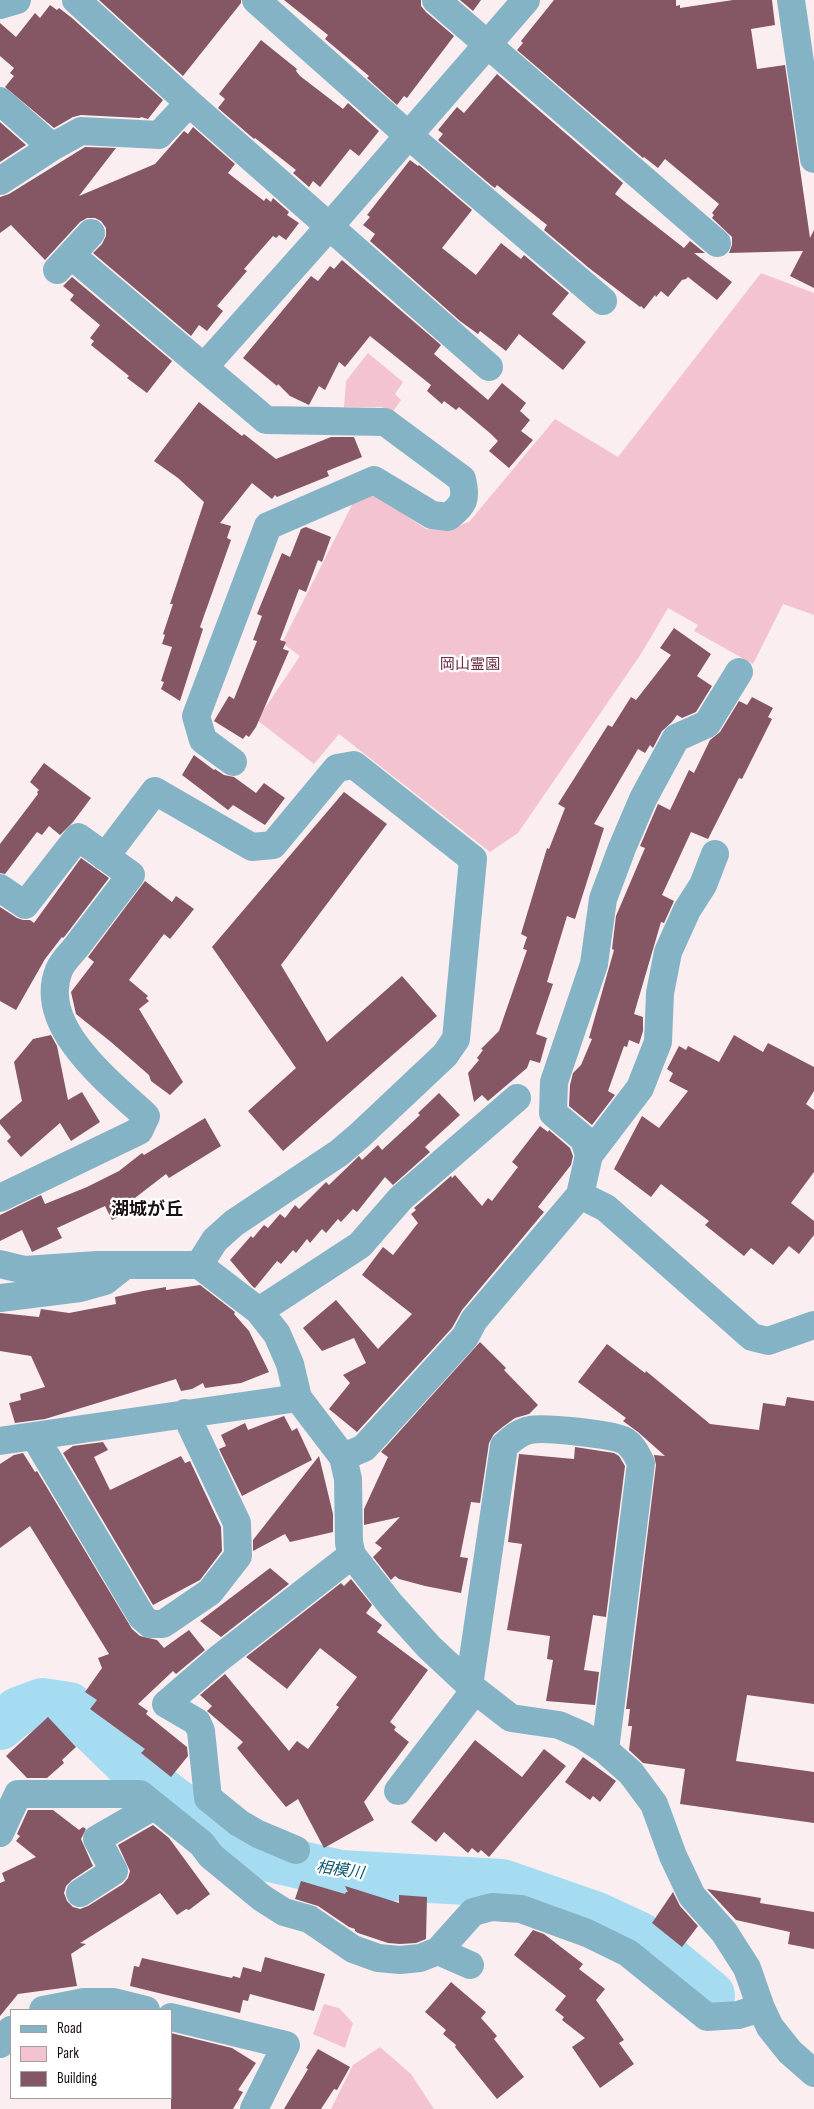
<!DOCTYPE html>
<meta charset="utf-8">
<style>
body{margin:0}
#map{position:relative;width:814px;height:2109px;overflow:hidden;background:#fbeef1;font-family:"Sofia Sans Condensed",sans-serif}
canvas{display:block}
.legend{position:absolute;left:10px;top:2009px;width:162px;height:90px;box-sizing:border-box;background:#fff;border:1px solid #a39fa0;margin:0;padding:6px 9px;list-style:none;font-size:15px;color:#1a0f12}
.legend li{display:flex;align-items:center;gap:10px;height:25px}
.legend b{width:25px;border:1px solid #a39fa0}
</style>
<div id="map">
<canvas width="814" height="2109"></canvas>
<ul class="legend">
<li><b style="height:6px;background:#85b3c6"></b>Road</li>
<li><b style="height:14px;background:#f3c4d0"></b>Park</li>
<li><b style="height:14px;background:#855663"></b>Building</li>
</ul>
</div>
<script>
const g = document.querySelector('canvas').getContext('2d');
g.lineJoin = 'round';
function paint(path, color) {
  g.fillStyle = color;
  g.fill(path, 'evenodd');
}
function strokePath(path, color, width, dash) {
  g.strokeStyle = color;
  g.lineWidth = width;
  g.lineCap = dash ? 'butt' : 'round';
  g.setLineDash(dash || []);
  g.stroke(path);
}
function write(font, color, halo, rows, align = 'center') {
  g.font = font + ' "Sofia Sans Condensed","Noto Sans JP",sans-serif';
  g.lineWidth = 4.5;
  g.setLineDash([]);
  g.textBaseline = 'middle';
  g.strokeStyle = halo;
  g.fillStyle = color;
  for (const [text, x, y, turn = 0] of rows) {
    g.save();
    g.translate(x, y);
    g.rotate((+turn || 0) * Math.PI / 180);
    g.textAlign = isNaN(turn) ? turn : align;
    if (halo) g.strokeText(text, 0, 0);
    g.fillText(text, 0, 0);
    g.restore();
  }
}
paint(new Path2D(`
 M761,273l53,20v322l-31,-11 -30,60 -59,-33 4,-6 -30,-17 -27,46 -123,179 -28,19 -151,-118 -25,30 -57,-44 43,-64 -18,-13 72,-142 20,-7 52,35 21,1 22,-8 86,-103 63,38z
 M368,353l35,29 -8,12 6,6 -9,13 -10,-6h-38l2,-26z
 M324,2004l15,4 14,15 -8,25 -32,-14z
 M380,2047l31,27 23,35h-103l22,-44z`), '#f3c4d0');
strokePath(new Path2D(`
 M0,1726l18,-15 24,-9 27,4 71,69 100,76 100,23 162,9 95,33 43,20 71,59`), '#a5dcf2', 48);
paint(new Path2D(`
 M99,0h142v3l-58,73z
 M284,0h137v6l5,6 28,24 -47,62 -3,-2 -7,9 -30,-27 2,-2 -44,-37 3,-4z
 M460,0h21l-8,11z
 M554,0h122v6l4,-1v3l53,-8h39l3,25 -24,4 6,40 28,-4 25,173 4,-8v58l-24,-12 13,-25 -74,2 3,-8v-8l-20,-19 2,-3 -2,-2 7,-9 -54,-45 -7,9 -14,-11 -1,1 -126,-108 6,-7 -2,-2z
 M50,5l7,5 2,-2 13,10 91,82 -15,19 -7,-2 -1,1 -59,-3 -8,2 -19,11 -49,-41 9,-11 -4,-3 4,-5 -14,-12v-33l16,14 19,-24 5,5z
 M261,40l36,29 -1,2 4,5 43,33 5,-6 31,28 -20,25 -9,-7 -30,38 -7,-6 -4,6 -16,-14 3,-3 -41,-32 -1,1 -36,-31 7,-9 -6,-5z
 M497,74l126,109 -8,11 69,54 6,-7 15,12h-11l38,29 -15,18 -29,-23 -2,2 -4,1 -14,17 -7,-6 -5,6 -1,-2 -11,14 -3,-3 -1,1 -51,-39 -45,-38 3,-5 -50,-40 -2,3 -3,-2 -54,-46 5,-6 -5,-4 19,-23 7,6z
 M0,122l26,23 -26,17z
 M193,127l42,37 -7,9 36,28 2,-3 5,4 2,-4 16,14 -2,3 12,8 -13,17 -7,-5 -3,3 -3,-2 -29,33 3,2 -30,35 6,5 -16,20 -8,-6 -8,11 -98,-83 9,-9 4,-8v-8l-5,-7 -6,-3h-8l-7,4 -35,38 -34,-35 -11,8v-36l9,-3 76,-47 31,1 -37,48 76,-32 29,-33 4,3z
 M410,160l8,6 1,-1 53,45 -30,38 34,27 25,-32 20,16 3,-4 45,38 -17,21 34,28 -23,28 -44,-36 -13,17 -26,-20 -2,3 -18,-13 -90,-80 5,-7 -12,-9 7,-8 -3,-2z
 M342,260l99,85 -7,9 54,46 14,-17 24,20 -6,8 10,9 -9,11 12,9 -24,28 -20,-17 9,-10 -7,-7 -32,-27 -3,3 -12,-9 -2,3 -15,-13 4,-6 -61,-49 -25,31 -6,-5 -14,28 -6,-4 -10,19 -19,-9 -12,-12 -1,2 -34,-28 68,-82 7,5 12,-15 4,3z
 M72,277l100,84 -25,32 -20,-15 2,-2 -38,-31 3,-4 -4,-3 10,-13 -30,-25 4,-5 -11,-9z
 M199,402l43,34 2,-2 32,25 55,-22h23l8,20 -35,14 2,5 -52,21 -2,-2 -3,4 -20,-16 -32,40 11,3 -4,12 4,2 -31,87 3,2 -23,72 -19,-12 3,-7 -3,-1 11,-34 -10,-3 3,-9 -2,-1 10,-30h-3l34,-102 -26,-24 -24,-17z
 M306,527l25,10 -9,25 -4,-2 -12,32 -7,-3 -19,51 6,2 -3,7 6,2 -33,76 -7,10 -3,-2 -3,4 -29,-18 15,-25 5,3 23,-58 -4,-1 9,-24 -5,-2 25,-61 8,4 11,-28z
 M674,628l37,26 -14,22 15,10 -16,26 -14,6 -5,-3 -5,7 -10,9 -9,17 -3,-3 -5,8 -7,-4 -44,75 10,4 -29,91 -8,-3 -20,66 6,2 -17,50 11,4 -7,25 -10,-3 -3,8 -39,33 -6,-6 -8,7 -6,-29 11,-13 -2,-2 6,-8 -2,-1 18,-18 28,-81 -4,-1 4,-12 -6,-3 26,-86 2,1 16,-41 -7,-4 50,-79 4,2 19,-30 5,3 35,-45 -11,-7z
 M752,697l21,11 -5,9 4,2 -30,60 -3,-1 -31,61 -17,-7 -29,63 12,6 -10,22 -3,-1 -27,92 9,3v14l-4,13 -10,-4 -2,7 -3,-1 -16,45 7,4 -23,30 -23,-19 1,-21 3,-12 8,-8 11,-26 -3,-1 25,-88 -2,-1 4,-33 29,-68 -5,-2 18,-42 12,6 19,-40 5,3 16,-33 10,-8 19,-31 8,4z
 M194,755l20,15 1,-1 9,6 10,2 22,16 8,-10 21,15 -20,27 -32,-20 -5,5 -46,-35z
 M44,763l47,35 -18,24 -13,13 -11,-9 -7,9 -5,-3 -32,42 -5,-1v-29l38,-50 -1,-2 2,-2 -9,-8z
 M344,792l43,32 -106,141 46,77 75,-66 35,40 -154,135 -35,-40 48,-43 -84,-121z
 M81,858l28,20 -44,58 -2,2 -1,-1 -17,22 -29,51 -16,-9v-94l17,11 6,2h7l4,3z
 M145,881l27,21 4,-6 18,13 -24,30 -6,-5 -35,46 19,16 -2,2 3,3 -10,8 44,73 -13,13 -19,-14 -2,-6 -38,-33 -35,-28 -5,-22 23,-30 -6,-5z
 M51,1035l6,11 11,54 14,-8 18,30 -29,19 -11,-18 -39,34 -14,-16 4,-4 -11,-13v-4l22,-19 -8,-39 19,-23z
 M734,1035l29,17 5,-9 46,24v24l-8,13 8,6v62l-23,31 23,18v14l-15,19 -10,-8 -16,19 -22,-17 -7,8 -39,-31 4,-4 -48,-37 -10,13 -37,-28 28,-53 17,12 29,-37 -19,-10 4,-8 -6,-4 12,-23 7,4 2,-4 31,16z
 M439,1093l21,22 -35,32 5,5 -37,33 -8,-8 -28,35 -4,-3 -12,13 -3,-3 -12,14 -4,-4 -12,14 -3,-4 -11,14 -3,-3 -12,14 -4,-3 -22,27 -2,-1 -23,-27 21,-24 2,2 11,-13 4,3 12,-14 5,4 10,-13 4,4 27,-27 3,3 30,-29 3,4 16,-15 4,5 38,-35 -2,-2z
 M205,1118l16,28 -52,32 -3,-4 -35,27 4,8 -23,11 -7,-14 -48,22 5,10 -30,14 -10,-22 -22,11v-26l41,-20 4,9 42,-17 32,-16 23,-18 2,2z
 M540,1126l8,6 1,-2 21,18 3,8 -2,9 -33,42 6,5 -82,98 -10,18 -95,104 -28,-23 21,-26 -7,-8 23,-12 -12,-25 -32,13 -19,-23 33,-28 42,49 34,-35 -50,-39 21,-28 10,8 25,-32 -7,-9 5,-4 -2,-2 37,-32 1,2 3,-3 27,31 6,-8 4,3 26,-34 -6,-5z
 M200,1285l35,27 -1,2 15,17 20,41 -28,11 -36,5 -2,-5 -11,6 -11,2 -5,-12 -131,40 -30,4 -6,-20 12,-3 -1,-6 25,-7 -14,-31 -31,-5v-38l39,4 2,-8 28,4 47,-9 -1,-7 28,-6 23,-4v3z
 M480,1342l26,26 -2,2 34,35 -9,9 -14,4 -11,8 -10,8 -5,9 -9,60 -9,-1 -11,55 8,1 -7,35 -36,-7 -26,-7 -4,-3 -4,4 -18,-23 9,-9 -7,-5 25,-26 -36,8v-16l24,-52 -7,-5z
 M607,1344l38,29 1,-2 64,53 49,6 4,-27 22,3 2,-9 27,4v303l-67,-9 -11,66 78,11v51l-134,-19 5,-35 -42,-6 -14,-13 3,-24h-4l2,-17h-4l30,-244 -2,-10 11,1 -27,-24 -15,-11 3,-3 -48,-36z
 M284,1416l8,15 5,-3 15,32 -70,36 -23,-47 7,-3 -5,-11 24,-12 3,7z
 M103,1442l5,8 -14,7 16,33 71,-34 4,7 5,-2 31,66 1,24 -22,29 -47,25 -90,-152 10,-7z
 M575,1447l39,6 5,3 6,10 -19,151 -13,-2 -9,55 15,2 -4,33 -49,-4 7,-41 -6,-1 3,-23 -43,-6 15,-86 -14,-2 11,-88 55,5z
 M23,1453l12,19 2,-1 95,158 8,7 17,4 7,8 25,-18 16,20 -29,24 -3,-3 -35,33 10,7 -2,3 41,33 1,9 -17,21 -30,-24 4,-4 -55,-40 7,-9 -12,-8 17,-24 -4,-10 11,-4 -79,-128 -30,22v-84l14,-9z
 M319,1456l14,58v18l-43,10 -5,-8 -32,17v-11z
 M270,1568l19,16 -68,53 -21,-16z
 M351,1579l21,26 -6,8 16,12 -5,7 51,38 -38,52 6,5 -2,3 15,12 -45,60 10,18 -50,28 -26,-49 -12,8 -49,-59 6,-6 -36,-31 5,-5 -12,-11 25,-21 64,77 8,-10 11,8 31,-42 -3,-2 21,-28 -37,-29 -33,41 -41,-32 95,-74 3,3z
 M48,1717l28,30 -14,13 2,3 -17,15h-20l-21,-22z
 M475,1740l47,37 22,-28 22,17 -77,91 -8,-7 -3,3 -6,-5 -4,5 -24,-21 -8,10 -25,-20z
 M583,1757l33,24 -16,21 -7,-6 -3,4 -25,-18z
 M28,1810h25l26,20 4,-3 3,2 -5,10 12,27 -21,14 -6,6 -2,7 3,8 6,6 7,2 8,-3 35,-22 5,-6 2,-7 -12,-26 35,-20 16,13 41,56 -21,16 -3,-1 -9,6 -17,-22 -80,50 6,1 -15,10 6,32 -59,8 -18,22v-133l5,-2 -3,-8 34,-16 -20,-16 4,-5 -3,-2z
 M301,1881l44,13 1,-2h2l-3,-6 54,17v-8l28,2 -1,42 -10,4 -16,1 -12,-1 -30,-10 -3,-2v-2l-6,-2 -31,-21 -23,-7z
 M707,1889l54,9 -1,5 54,9v37l-26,-5 2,-12 -54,-12z
 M673,1892l7,14 18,20 -16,21 -30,-24z
 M533,1930l11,4 39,30 -4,5 26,20 -9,11 28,40 -5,3 15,21 -34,24 -28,-41 13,-9 -23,-18 2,-3 -9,-7 11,-14 -52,-41z
 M265,1957l60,17 -11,37 -64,-17 -2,7 -5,-1 -3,13 -110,-27 4,-20 5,1 3,-9 90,20 1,-2 7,2 3,-11 18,5z
 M451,1982l35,30 -5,6 16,18 -3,3 30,38 -27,22 -42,-52 1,-2 -13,-11 3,-4 -21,-18z
 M171,2033l61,15 24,15 -18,27 5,2 -10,17h-62z
 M318,2049l32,18 -13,23 -3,-1 -13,20h-37l24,-40 -2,-1z`), '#855663');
strokePath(new Path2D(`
 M76,0l113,103 300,264
 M256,0l152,135 195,166
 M436,0l281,243
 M791,0l23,159
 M0,5l17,-5
 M0,101l52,46
 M0,181l52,-34 29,-16 78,4 30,-32
 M71,255l195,165 119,2 77,57c5,20 2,26 -14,38l-16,-2 -58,-35 -106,46 -72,190 7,24 30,22
 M57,270l34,-37
 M204,367l125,-140 197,-227
 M105,857l50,-66 97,56 21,-2 64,-77 17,-3 119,94 -17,180 -11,16 -86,81 -20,17 -105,70 -19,17 -16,25
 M0,888l25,17 53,-68 53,38c-17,22 -34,45 -51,67 -6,9 -17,18 -21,28 -23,56 51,113 87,146l-7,15 -139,67
 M589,1155l51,-67 18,-46 2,-49 8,-41 19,-42 16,-25 12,-31
 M580,1195l26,13 146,129 16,4 46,-16
 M0,1264l25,6 72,-5h102l60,46 18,23 13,30 8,34 45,59 5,22 1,64 3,12 39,50 38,42 46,43 36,28 48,7 23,10 23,15 26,23 23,31 19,52 19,40 32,36 23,36 14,40 9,19 20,25 24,21
 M0,1298l80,-10 25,-7 19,-15
 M259,1311l101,-66 41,-47 116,-100
 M35,1437l107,180 8,7h13l47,-32 28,-36 -1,-33 -52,-110
 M0,1441l298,-43
 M343,1457l21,-9 101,-111 9,-17 106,-125 9,-40 -5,-16 -31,-26 1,-31 40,-118 9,-65 19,-51 21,-49 33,-61 31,-14 32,-52
 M469,1686l35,-240c8,-7 15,-14 26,-16 14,-3 83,4 95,11 8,5 12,14 16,22l-36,287
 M398,1791l77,-101
 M0,1833l18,-39h122l62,50 9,12 51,42 22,14 25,7 44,30 25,9 22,2 20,-2 18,-7 35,-39 19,-5 29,2 66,24 41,20 79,64 31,-2 23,-7
 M296,1850l-38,-16 -19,-11 -31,-25 -7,-67 -4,-9 -31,-18 51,-44 135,-105
 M80,1893l34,-22 -17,-32 57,-33
 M438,1951l32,14
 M43,2010l41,-8h30l32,8
 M171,2017l115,28 -32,64
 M0,2044l11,-14`), '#85b3c6', 28);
write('15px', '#6b2b41', '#fff', [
 ["岡山霊園",470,665]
]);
write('italic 16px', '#0f586e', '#fff', [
 ["相模川",340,1871,8]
]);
write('bold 18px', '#1a0f12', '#fff', [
 ["湖城が丘",147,1210]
]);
</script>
